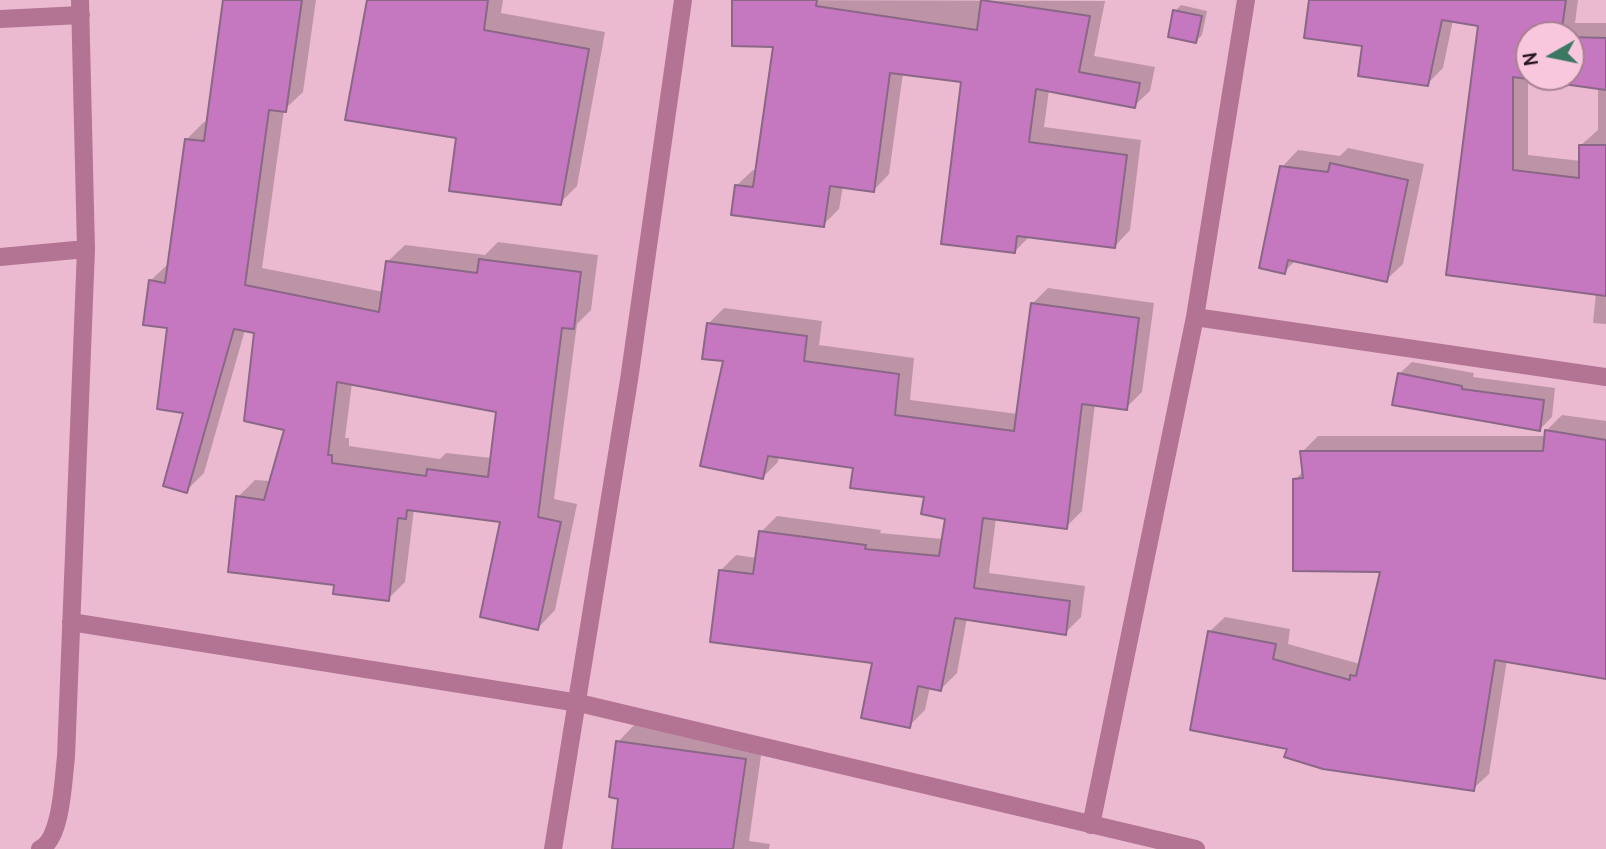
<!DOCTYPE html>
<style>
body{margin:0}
#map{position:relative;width:1606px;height:849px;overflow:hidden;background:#ebbad0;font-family:Cabin,sans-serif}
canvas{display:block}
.north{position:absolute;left:1515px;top:21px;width:70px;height:70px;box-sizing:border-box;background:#f8c7dd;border:2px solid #a68191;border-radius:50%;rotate:261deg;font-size:19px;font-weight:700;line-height:28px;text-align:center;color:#2a1820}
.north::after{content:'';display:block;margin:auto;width:24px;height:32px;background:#3b7864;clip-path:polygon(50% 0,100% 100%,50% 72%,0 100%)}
</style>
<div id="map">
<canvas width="1606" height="849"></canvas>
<div class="north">N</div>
</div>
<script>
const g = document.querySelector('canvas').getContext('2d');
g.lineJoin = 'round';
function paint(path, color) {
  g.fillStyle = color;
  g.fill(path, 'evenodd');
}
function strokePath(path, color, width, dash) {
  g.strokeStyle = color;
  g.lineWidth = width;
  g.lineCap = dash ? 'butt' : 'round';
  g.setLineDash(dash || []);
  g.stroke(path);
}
paint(new Path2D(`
 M223,0h93l-13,92 -19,18 -22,158 122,24 3,-30 18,-17 80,10 13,-13 100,13 -7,55 -14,14 -23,175 23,5 -22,106 -17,18 -36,-107 -88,-12 -9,73 -17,17 -52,-16 -98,-86 17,-17 16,1 15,-52 -30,-97 -11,-2 -41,143 -18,18 -1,-80 -16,-84 -19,-46 18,-17 19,-125 17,-17h4zM352,383l146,28 -6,47 -46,-5 -6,6 -91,-13v-8h-4z
 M369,0h134l-2,13 104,19 -28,154 -17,17 -102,-66z
 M734,0l371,1 -11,55 61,11 -5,24 -16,15 -85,-16 -5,37 97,13 -11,90 -15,16 -85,-10 -15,15 -52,-170 -60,-8 -14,101 -15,16 -31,-4 -4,23 -16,16 -86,-40 16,-15h5l17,-125z
 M1312,0h266l-3,23h31v301l-13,-1 3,-30 -148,-19 32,-250 -27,-4 -10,48 -16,16 -63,-40zM1529,35h42v42h-42zM1528,78l70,9v43l-17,15v16l-53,-6z
 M1181,5l26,6 -5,24 -6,6 -21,-30z
 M1348,148l76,16 -21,100 -17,16 -90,-20 -12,12 -2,-105 16,-17 42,6z
 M1048,288l106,15 -12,89 -16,16 -31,-4 -13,107 -16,16 -70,-9 -7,55 96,13 -4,31 -16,16 -98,-15 -10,55 -16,16 -11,-2 -5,23 -16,16 -35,-65 -154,-90 16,-16 21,3 4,-26 16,-16 104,14 -1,3 63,6 4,-22 -22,-22 -70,-29 -76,-10 -1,6 -16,16 -37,-118 -17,-36 16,-16 98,13 -3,24 95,13 -4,42 108,14 14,-110z
 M1412,362l62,11 -1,4 82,11 -3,29 -13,13 -140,-56z
 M1562,415l44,6v256l-99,-17 -18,114 -16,15 -184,-42 -80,-115 16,-15 65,12 -2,15 72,20 23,-94 -88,-90 9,-10 -2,-18 16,-16h228v-5z
 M636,723l127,18 -14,100 21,3 -1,5h-155l6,-52 -2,-55z`), '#0003');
const building = new Path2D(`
 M223,0h79l-16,112 -17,-2 -24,175 134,27 7,-51 91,12 2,-14 102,13 -7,57 -12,-1 -24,189 23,5 -23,108 -58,-13 20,-95 -93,-12 -1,9 -8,-1 -9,83 -56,-7 1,-9 -106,-13 8,-76 28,4 20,-70 -40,-9 10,-88 -20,-4 -47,164 -24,-7 20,-73 -26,-4 10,-81 -24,-3 6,-45 16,3 20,-144 19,2zM337,382l159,30 -8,65 -61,-8 -1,7 -94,-13v-8h-4z
 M367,0h121l-4,30 105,19 -28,156 -112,-14 7,-53 -111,-18z
 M732,0h85l-1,6 161,24 4,-30 109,16 -11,56 61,11 -5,25 -99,-19 -7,53 98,13 -12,93 -98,-12 -2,17 -74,-9 20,-162 -71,-9 -16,119 -44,-6 -6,41 -93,-12 4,-30 18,2 20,-140 -41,-1z
 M1309,0h257l-5,35h-32v42h42v-40l35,1v52l-93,-13v93l66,8v-33h27v151l-160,-21 32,-249 -36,-6 -14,66 -70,-10 4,-30 -58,-8z
 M1173,10l29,6 -6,27 -28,-6z
 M1330,163l78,17 -21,102 -99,-22 -3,14 -26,-6 21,-102 48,6z
 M1031,303l108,15 -12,92 -45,-6 -15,125 -84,-11 -9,70 96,13 -4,34 -111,-17 -14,73 -23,-5 -8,42 -49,-10 11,-55 -162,-21 9,-72 34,4 6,-43 107,14 -1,4 74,7 6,-37 -24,-5 3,-17 -74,-9 3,-20 -85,-12 -5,23 -63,-13 23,-105 -21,-2 5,-36 100,13 -3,25 95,13 -4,41 119,16z
 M1398,373l64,13v3l82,11 -4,31 -148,-26z
 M1545,430l61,10v239l-111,-19 -21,131 -151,-22 -39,-12 3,-8 -97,-19 18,-99 68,13 -3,15 77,21v-5l6,1 24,-104 -87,-1v-92l10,-1 -3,-27h243z
 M616,741l130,18 -13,90h-121l6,-50 -9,-2z`);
paint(building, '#c578c0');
strokePath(building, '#8a6786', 2);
strokePath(new Path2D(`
 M0,19l81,-4
 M0,257l86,-8
 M1195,317l411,60
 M71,622l508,81 617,146
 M1091,825l104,-508 51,-317
 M40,849c22,-10 23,-70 26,-92l20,-508 -6,-249
 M553,849l76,-469 54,-380`), '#b27492', 18);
</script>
